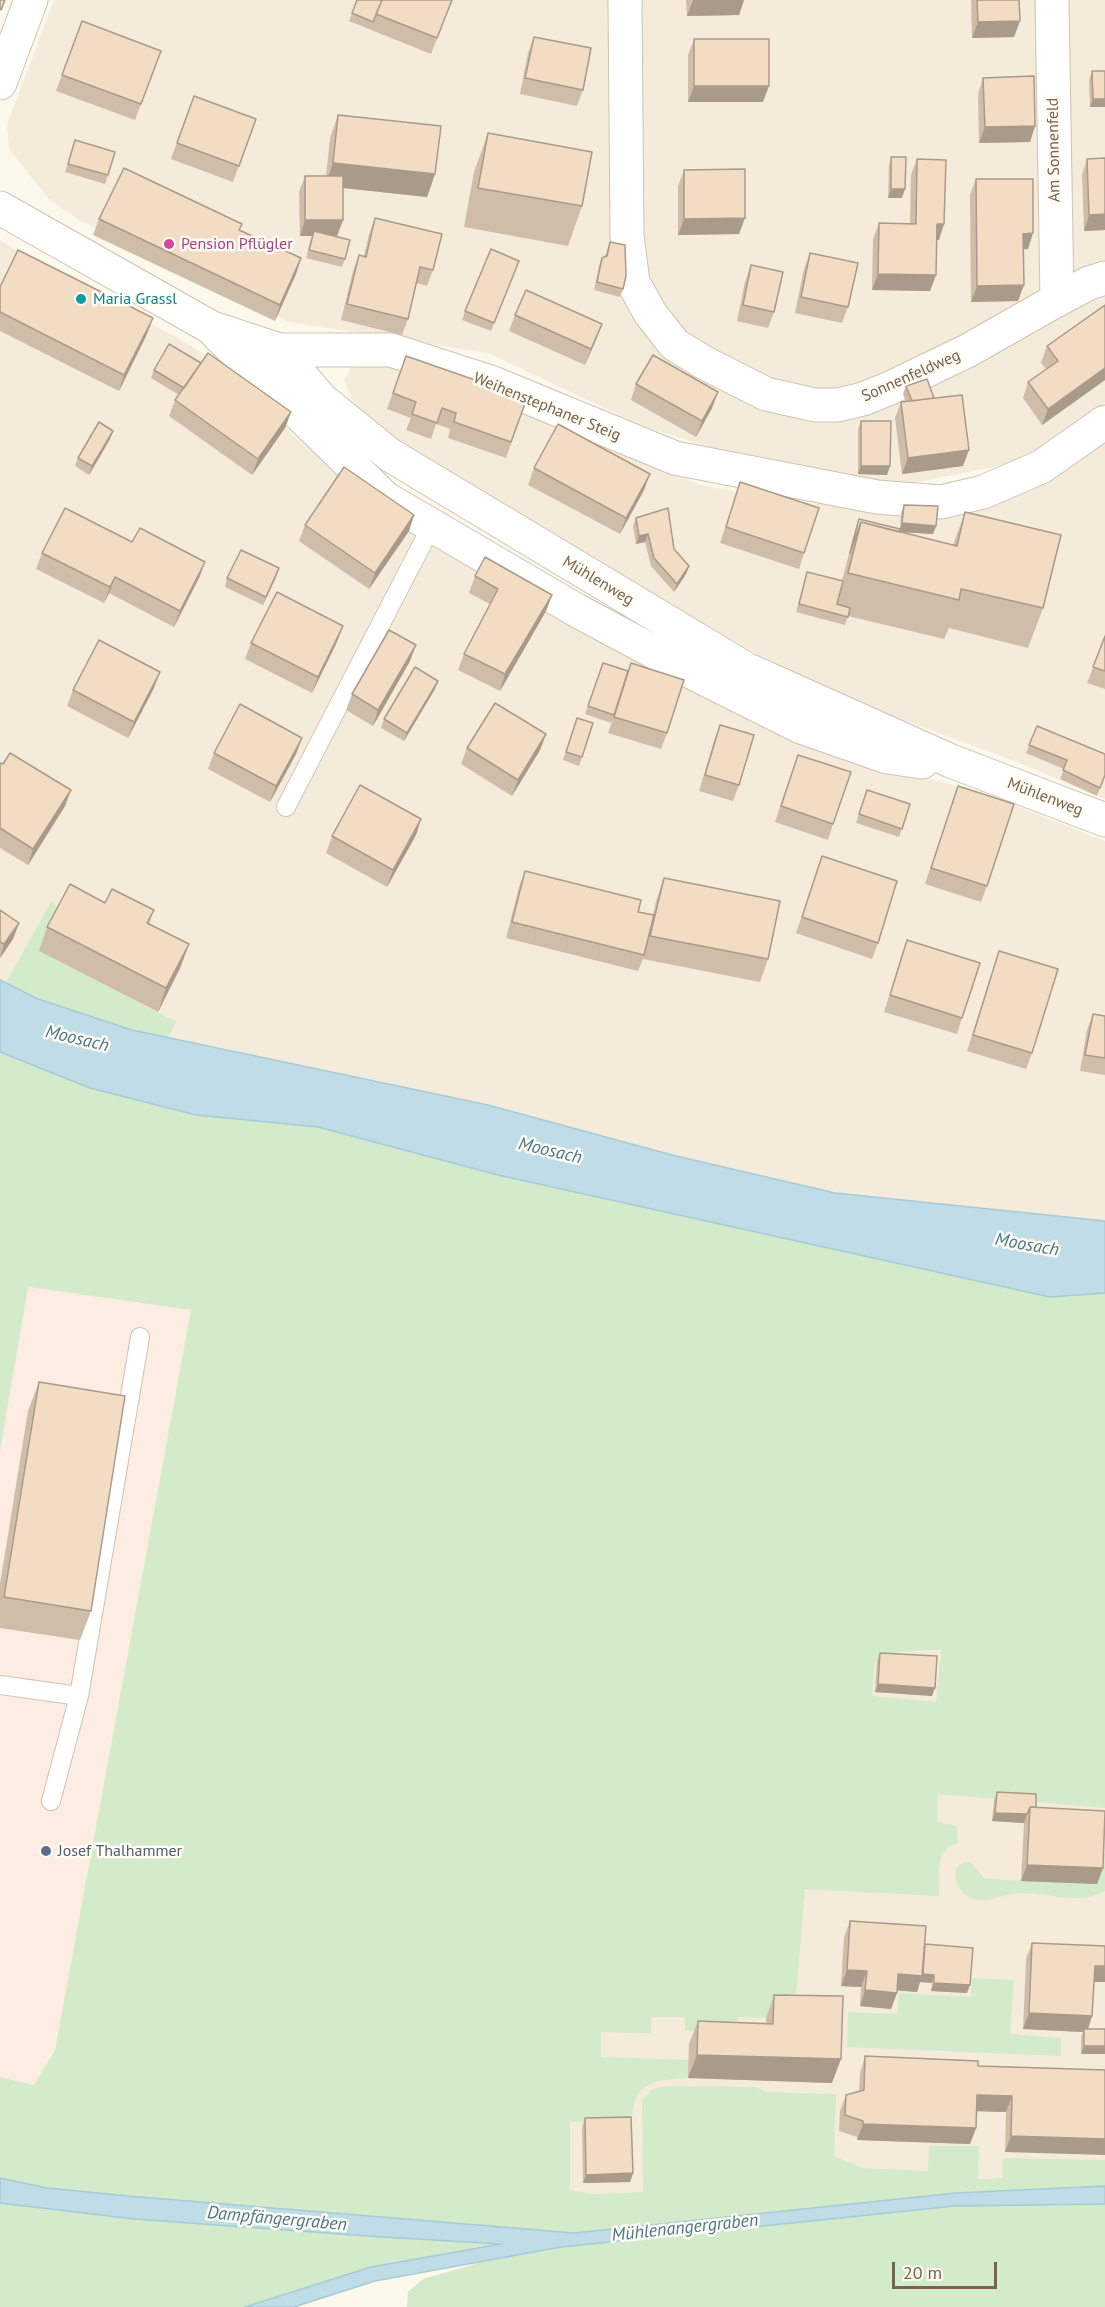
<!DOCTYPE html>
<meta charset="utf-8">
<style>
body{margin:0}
#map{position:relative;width:1105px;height:2307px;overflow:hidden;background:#fcf8ec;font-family:"PT Sans",sans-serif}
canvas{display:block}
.scale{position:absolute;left:892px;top:2262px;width:105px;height:27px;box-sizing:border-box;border:3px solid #79624e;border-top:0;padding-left:8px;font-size:18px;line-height:21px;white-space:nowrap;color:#79624e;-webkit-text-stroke:4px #fffcf3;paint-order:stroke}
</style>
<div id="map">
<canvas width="1105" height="2307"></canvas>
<div class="scale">20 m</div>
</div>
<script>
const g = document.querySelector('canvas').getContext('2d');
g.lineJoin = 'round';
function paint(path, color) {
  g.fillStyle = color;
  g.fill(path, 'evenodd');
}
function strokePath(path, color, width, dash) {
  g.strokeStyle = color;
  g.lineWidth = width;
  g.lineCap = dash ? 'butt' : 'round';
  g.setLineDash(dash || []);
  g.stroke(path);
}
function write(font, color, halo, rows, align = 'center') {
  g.font = font + ' "PT Sans",sans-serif';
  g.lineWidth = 5;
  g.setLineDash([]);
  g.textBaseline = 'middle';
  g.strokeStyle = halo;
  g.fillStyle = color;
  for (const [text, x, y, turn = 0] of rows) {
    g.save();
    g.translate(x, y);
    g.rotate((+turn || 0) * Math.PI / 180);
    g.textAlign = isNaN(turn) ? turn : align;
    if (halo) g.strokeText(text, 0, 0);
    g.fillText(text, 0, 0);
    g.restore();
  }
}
paint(new Path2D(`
 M54,0h1051v402l-53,40 -44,22 -94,19 -72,-4 -115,-26 -89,-29 -150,-71 -199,-31 -210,-102 -30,-21 -40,-50 -2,-24z
 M0,240l49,31 140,73 47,32 58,60 136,104 341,190 228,69 106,42v380l-270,-28 -163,-38 -184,-50 -356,-75 -94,-31 -38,-19z
 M388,364l142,47 170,74 88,16 85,8 169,-26 29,-17 34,-24v357l-88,-37 -165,-61 -104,-52 -300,-171 -84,-60 -14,-23 -6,-15 7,-12z
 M1105,1649v527l-231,5 -145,9 -137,4 -22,-3 -66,-77 98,-139 79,-241 222,-83z`), '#f4ebdb');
paint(new Path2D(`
 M28,1287l163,23 -136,740 -21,35 -34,-8v-625z`), '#fcece1');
paint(new Path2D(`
 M51,902l10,6 -22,43 137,71 -8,16c-56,-13 -111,-30 -162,-55z
 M0,1048l90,40 106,27 122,12 180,48 551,122 56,-4v515l-167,-14 -1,28 20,4 1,17c-25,9 -18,29 -19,53l-134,-7 -11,130 -56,-2v15l-53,-1v-14h-34v16l-50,-1v25l88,3 -1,18c-34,3 -54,2 -56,42l-62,2v68l22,4 51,-2 -1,-92 10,-11 13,-3 91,1 10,5 70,2 -2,62 29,12 65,3 1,-25h50l-1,33 24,-1 1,-20 102,2v26l-149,7 -382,40 -446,-37 -81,-8 -47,-10v-101l34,8 21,-35 136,-740 -163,-23 -28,165zM941,1650l-5,52 -64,-6 3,-35 28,-10z
 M1099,1854h6v37c-30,16 -59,-1 -91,3 -13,1 -27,9 -41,5 -17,-4 -27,-39 -3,-37l15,17 112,5z
 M972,1978l42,2 -4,54 51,4v18l-214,-9 1,-35 49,2 2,-21 72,4z
 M0,2203c168,20 336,32 504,41l-133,23 -126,40h-245z
 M1105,2204v103h-698l1,-15 15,-13 66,-19 72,-13 394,-41z`), '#d3ebca');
const water = new Path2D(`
 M0,980l38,19 94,31 356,75 184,50 163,38 270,28v72l-55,4 -552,-122 -180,-48 -122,-12 -106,-27 -90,-36z
 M0,2178l47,10 81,8 446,37 382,-40 149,-7v18l-150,2 -394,41 -186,34 -81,26h-49l126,-40 130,-23 -119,-7 -248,-18 -134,-16z`);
paint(water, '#c0dce7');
strokePath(water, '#a6cbd8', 1.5);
const lane = new Path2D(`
 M286,807l146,-282
 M0,1685l79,11
 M51,1801l28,-105 61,-359`);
const street = new Path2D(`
 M625,0l2,236 6,46 17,31 24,31 29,18 63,32 49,11h23l25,-6 25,-10 79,-38 90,-51 32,-17 16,-5
 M1052,0l5,300
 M0,208l212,120 67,22h112l102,33 182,75 202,39 64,5 42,-10 58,-25 64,-45
 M217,334l168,164 191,112 121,65 104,52 86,30 35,5
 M279,350l42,49 69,56 356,214 205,92 154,59`);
const secondary = new Path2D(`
 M0,83l31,-83`);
strokePath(lane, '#d0c2b1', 20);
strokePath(street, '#d0c2b1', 35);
strokePath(secondary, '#d3c3af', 35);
strokePath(lane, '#fff', 18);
strokePath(street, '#fff', 33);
strokePath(secondary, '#fff', 33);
paint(new Path2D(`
 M357,0h95l-21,54 -82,-33z
 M686,0h58l-5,15 -52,1z
 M971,0h48l-5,37 -42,1z
 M82,21l79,30 -26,69 -79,-29z
 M534,37l49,53 -6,16 -57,-12 8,-41z
 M694,39l69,63h-75v-47z
 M1092,71h13v36h-15l-1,-27z
 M983,78l52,48 -5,16 -51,1 -1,-49z
 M194,96l62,23 -23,63 -62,-23z
 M338,115l97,59 -8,23 -84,-9v32l-6,16h-3l11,23 -3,8 -36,-9 6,-22h-12l-1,-44 6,-16h21l4,-38z
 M488,133l94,73 -14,40 -104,-19 10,-55z
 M75,140l33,35 -3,9 -40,-12z
 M891,157l11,41h-14l1,-33z
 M917,159l22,81h-2l-1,35 -6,16 -58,-1 1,-51 6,-16 31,1 1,-49z
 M1087,159l18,71 -21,1 -2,-56z
 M684,170l55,64 -61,1v-49z
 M976,179l57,54 -5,16h-5l-5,52 -47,1 -1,-107z
 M375,218l58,52 -6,16 -11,-3 -8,36 -6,16 -61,-15 12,-49 6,-16 5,1 5,-22z
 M99,219l140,11 62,28 -5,16 -21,47 -182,-86z
 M610,242l13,47 -3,8 -26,-7 5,-24 3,-8 3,-2z
 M810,253l38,54 -6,16 -47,-10 9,-44z
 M519,261l-28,70 -29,-11 3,-9z
 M751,265l23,47 -6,16 -31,-7 8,-39z
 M0,287l147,47 -28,57 -119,-60z
 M1105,305v75l-63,45 -19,-27 5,-16 18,-13 -5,-6 6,-17z
 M515,315l87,9 -6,16 -11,25 -76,-34z
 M406,356l121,42 -21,60 -58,-20 2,-9 -14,-5 -5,15 -25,-9 5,-12 -24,-9z
 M201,363l90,49 -6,16 -33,47 -83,-59 6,-16 4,-5 -28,-17 3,-8z
 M636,384l82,8 -6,16 -16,29 -65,-37z
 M906,386l28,12 29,68 -61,8 -7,-56 6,-16h5l-3,-8z
 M861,421l26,54 -29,-1v-45z
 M113,431l-3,8 -21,36 -14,-9 3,-8z
 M534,468l110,22 -24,44 -92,-49z
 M740,482l64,71 -5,16 -79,-26z
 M904,505l32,21 -3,8 -34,-2 54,13 12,-33 78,96 -15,40 -79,-20 -5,11 -96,-23 -3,9 -49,-13 11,-40 35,9 14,-54 3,-8 41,10 1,-16z
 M414,515l-5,16 -40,58 -70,-48 6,-16z
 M636,518l53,48 -3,8 -12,18 -23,-26 -6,-24 -9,2 -3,-18z
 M132,542l73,20 -6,16 -25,49 -65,-34 -5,10 -68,-34 6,-16z
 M475,576l77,19 -6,16 -46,80 -42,-21 6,-16 26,-50 -21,-11z
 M276,577l-13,28 -38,-18 2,-9z
 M1105,636v53l-18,-6z
 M337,642l-25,51 -67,-34 6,-16z
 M410,661l-37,65 -27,-16 6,-16z
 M603,663l25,8 39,62 -6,16 -53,-16 5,-14 -2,4 -26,-9z
 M154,688l-26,50 -61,-32 6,-16z
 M435,689l-31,52 -23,-13 3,-9z
 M577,718l16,5 -14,43 -16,-6z
 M720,725l19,60 -6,16 -34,-10 15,-50z
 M1037,726l68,49 -8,21 -37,-17 4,-10 -38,-16z
 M546,734l-6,16 -28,46 -51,-32 6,-16z
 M302,738l-6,16 -26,48 -62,-33 6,-16z
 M0,763l65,43 -37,59 -28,-17z
 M792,771l41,53 -5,16 -53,-18z
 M958,786l29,100 -6,16 -56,-18z
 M867,790l43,14 -11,33 -43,-14z
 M421,819l-5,16 -29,52 -61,-34 6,-17z
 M822,856l56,87 -6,16 -76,-26z
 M525,871l113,41 15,3 3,-14 8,-23 104,81 -8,23 -117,-23 -5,12 -132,-33 13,-51z
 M105,903l49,7 -5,14 40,20 -9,24 -22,44 -119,-61 8,-24z
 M0,910l19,13 -6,16 -13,19z
 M907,940l55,78 -5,16 -73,-22z
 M999,951l33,102 -6,16 -59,-18z
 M1093,1014l12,2v59l-25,-4 7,-41z
 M39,1382l52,229 -11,29 -80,-12v-44l28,-173z
 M880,1653l52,43 -57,-4 2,-31z
 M997,1792l39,15 67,61 -6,16 -76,-3 3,-58 -32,-2 2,-21z
 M850,1921l75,23 42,49 -36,-2 1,-8 -12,-1 -3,10 -20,-2 -6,19 -31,-3 1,-19 -20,-1 3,-49z
 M1032,1943l73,3v36h-11l-2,34 -4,13h17l-24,25v-17l2,-5 -60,-3 3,-70z
 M774,1995l58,88 -144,-5 1,-34 9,-23 68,2v-5z
 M865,2056l113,10 127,4 -100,82 1,-40 -30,-1v17l-6,16 -113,-4v-3l-18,-6 1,-20 6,-16 13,-4 1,-18z
 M585,2118l48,55 -3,9 -47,1 -1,-56z`), '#d0bda9');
paint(new Path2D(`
 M693,0h51l-5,15 -52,1z
 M1020,21l-6,16 -42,1 6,-16z
 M694,86h75l-6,16h-75z
 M1093,99h12v8h-15z
 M1035,126l-5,16 -51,1 6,-16z
 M333,163l102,11 -8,23 -102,-11z
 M891,189h14l-3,9h-14z
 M1105,214v16l-21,1 5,-16z
 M745,218l-6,16 -61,1 6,-16z
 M305,220h38l-6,16h-24l1,-5 -2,5h-12z
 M937,224h7l-5,16h-8z
 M1033,233l-5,16 -11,1 6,-16z
 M301,258l-5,16 -21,47 5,-16z
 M878,274l58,1 -6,16 -58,-1z
 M1024,285l-6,16 -47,1 6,-16z
 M153,318l-6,16 -28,57 5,-16z
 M602,324l-6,16 -11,25 6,-16z
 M1105,368v12l-63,45 6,-16z
 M718,392l-6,16 -16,29 6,-16z
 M291,412l-6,16 -33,47 6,-16z
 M113,431l-3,8 -21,36 3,-9z
 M969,450l-6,16 -61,8 6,-16z
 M861,466h29l-3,9 -29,-1z
 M650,474l-6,16 -24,44 6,-16z
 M414,515l-5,16 -40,58 6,-16z
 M902,523l34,3 -3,8 -34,-2z
 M648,534l-3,8 -9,2 3,-8z
 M205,562l-6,16 -25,49 6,-16z
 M689,566l-3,8 -12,18 3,-8z
 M279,568l-3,9 -13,28 3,-8z
 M115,577l-6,16 -5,10 6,-16z
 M552,595l-6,16 -46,80 5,-17z
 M343,626l-6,16 -25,51 6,-16z
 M416,645l-6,16 -37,65 5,-16z
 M160,672l-6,16 -26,50 6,-16z
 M438,681l-3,8 -31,52 3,-8z
 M546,734l-6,16 -28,46 6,-16z
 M302,738l-6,16 -26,48 6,-16z
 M71,790l-6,16 -37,59 5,-16z
 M421,819l-5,16 -29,52 6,-17z
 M19,923l-6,16 -13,19 4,-14z
 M189,944l-9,24 -22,44 8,-24z
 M878,1684l57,4 -3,8 -57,-4z
 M995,1813l32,1 -3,9 -32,-2z
 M1027,1865l76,3 -6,16 -76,-3z
 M1095,1966h10v16h-16z
 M847,1970l20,1 -6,16 -20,-1z
 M898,1974h22l14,1 -2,8 -12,-1 -3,10 -25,-2z
 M934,1983l36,2 -3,8 -36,-2z
 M865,1990l32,3 -6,16 -31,-3z
 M1029,2013l63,3 -5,16 -3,-3 -1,3 -60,-3z
 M1084,2046h21v8h-24z
 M697,2055l144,4 -9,24 -144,-5z
 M977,2095l35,1 -6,16 -35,-1z
 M863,2124l113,4 -6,16 -113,-4z
 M1011,2136l94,3v16l-100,-3z
 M633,2173l-3,9 -47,1 3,-8z`), '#a99a89');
const building = new Path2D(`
 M0,0h5l-4,10 -1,-1z
 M357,0h25l-9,22 -21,-9z
 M382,0h70l-15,38 -61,-24z
 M977,0h42l1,21 -42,1z
 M82,21l79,30 -20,53 -79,-29z
 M534,37l57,11 -8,42 -58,-12z
 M694,39h75v47h-75z
 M1092,71h13v28h-12z
 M1034,76l1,50 -50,1 -2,-49z
 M194,96l62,23 -17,47 -62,-23z
 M338,115l103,11 -6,48 -102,-11z
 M488,133l104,19 -10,54 -104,-18z
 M75,140l40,12 -7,23 -40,-11z
 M891,157h15l-1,32h-14z
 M1105,158v56l-16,1 -2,-56z
 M917,159l29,1 -2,64h-7l-1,51 -58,-1 1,-51 37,1z
 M124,168l118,56 -3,6 62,28 -21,47 -181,-86z
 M745,169v49l-61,1v-49z
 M305,176h38v44h-38z
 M976,179h57v54l-10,1 1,51 -47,1z
 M375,218l67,16 -9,36 -13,-3 -12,52 -61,-15 12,-49 7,2z
 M314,231l36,9 -5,19 -36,-9z
 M610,242l15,3 1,31 -3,13 -26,-7 5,-24 5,-2z
 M491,249l28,12 -25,62 -29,-12z
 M18,250l135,68 -29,57 -124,-63v-25z
 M810,253l48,10 -10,44 -47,-10z
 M751,265l32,7 -9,40 -31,-7z
 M526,290l76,34 -11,25 -76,-34z
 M1105,305v63l-57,41 -20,-27 30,-21 -11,-15z
 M169,344l32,19 -17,25 -30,-18z
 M208,353l83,59 -33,47 -83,-59z
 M653,355l65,37 -16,29 -66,-37z
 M406,356l121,42 -16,44 -57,-20 2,-9 -14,-5 -5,15 -25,-9 4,-12 -23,-9z
 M927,379l7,19 -22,3 -6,-15z
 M962,395l7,55 -61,8 -7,-56z
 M861,421h30l-1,45h-29z
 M99,422l14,9 -21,35 -14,-8z
 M558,424l92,50 -24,44 -92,-50z
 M344,467l70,48 -39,58 -70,-48z
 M740,482l79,26 -15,45 -78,-26z
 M904,505l34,1 -2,20 -34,-3z
 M65,508l67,34 8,-14 65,34 -25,49 -65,-34 -5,10 -68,-34z
 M668,508l6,41 15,17 -12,18 -23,-26 -6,-24 -9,2 -3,-18z
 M965,512l96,23 -18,73 -82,-19 -2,11 -111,-27 13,-51 96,24z
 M859,519l41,10 -1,3 -38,-10 -11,31z
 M241,550l38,18 -13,29 -39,-19z
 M485,557l67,38 -47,79 -41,-20 34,-65 -23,-13z
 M807,572l36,9 -6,23 13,4 -2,9 -49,-13z
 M277,592l66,34 -25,51 -67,-34z
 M389,630l27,15 -38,65 -26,-16z
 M1105,636v35l-12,-4z
 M99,640l61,32 -26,50 -61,-32z
 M603,663l25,8 -14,44 -26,-9z
 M631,663l53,17 -17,53 -53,-16z
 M415,667l23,14 -31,52 -23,-14z
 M495,703l51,31 -28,46 -51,-32z
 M240,704l62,34 -26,48 -62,-33z
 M577,718l16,5 -11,34 -16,-5z
 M720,725l34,10 -15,50 -34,-10z
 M1037,726l68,28v21l-5,13 -37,-18 4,-10 -38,-15z
 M10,753l61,37 -38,59 -33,-21v-65l3,1z
 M798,755l53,17 -18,52 -52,-18z
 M360,785l61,34 -28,51 -61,-34z
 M958,786l56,18 -27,82 -56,-18z
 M867,790l43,14 -8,25 -43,-15z
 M822,856l75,25 -19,62 -76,-26z
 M525,871l116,29 -3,12 16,3 -10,40 -132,-33z
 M664,878l116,23 -12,58 -118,-23z
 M70,884l35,19 7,-14 42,21 -7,13 42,21 -23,44 -119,-61z
 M0,910l19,13 -15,21 -4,-2z
 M907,940l73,23 -18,55 -72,-23z
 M999,951l59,18 -26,84 -59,-18z
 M1093,1014l12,2v42l-20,-3z
 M39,1382l86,14 -34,215 -87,-14z
 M880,1653l57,3 -2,32 -57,-4z
 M997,1792l39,2v13h-6l-3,7 -32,-1z
 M1030,1807l75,4 -2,57 -76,-3z
 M850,1921l76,5 -4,50 -24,-2 -1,19 -32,-3 2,-19 -20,-1z
 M1032,1943l73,3v20h-10l-3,50 -63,-3z
 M925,1944l48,4 -3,37 -36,-2v-8l-11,-1z
 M774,1995l69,1 -2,63 -144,-4 1,-34 75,3z
 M1084,2029h21v17h-21z
 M865,2056l113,5v5l127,4v69l-94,-3 1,-40 -35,-1 -1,33 -113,-4v-3l-18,-6 1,-20 18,-5z
 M631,2117l2,56 -47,2 -1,-57z`);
paint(building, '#f2dcc4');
strokePath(building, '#a99a89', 1.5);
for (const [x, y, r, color] of [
 [169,244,6,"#d1479c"],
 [81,299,6,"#0f9aa8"],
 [46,1851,6,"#5c6f8a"]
]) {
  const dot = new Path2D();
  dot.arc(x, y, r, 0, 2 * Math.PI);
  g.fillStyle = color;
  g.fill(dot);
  strokePath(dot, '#fffcf3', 2);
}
write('16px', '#79624e', '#fffcf3', [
 ["Am Sonnenfeld",1054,150,-91],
 ["Sonnenfeldweg",911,376,-24],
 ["Weihenstephaner Steig",547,407,22],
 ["Mühlenweg",598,581,31],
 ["Mühlenweg",1045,797,21]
]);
write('16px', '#b23c85', '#fffcf3', [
 ["Pension Pflügler",181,244]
], 'left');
write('16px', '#0d838f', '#fffcf3', [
 ["Maria Grassl",93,299]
], 'left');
write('16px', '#4e5e75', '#fffcf3', [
 ["Josef Thalhammer",58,1851]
], 'left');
write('italic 18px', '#47788b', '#fffcf3', [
 ["Moosach",77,1039,13],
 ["Moosach",550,1151,13],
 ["Moosach",1027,1245,10],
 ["Dampfängergraben",277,2219,5],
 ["Mühlenangergraben",685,2228,-6]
]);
</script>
